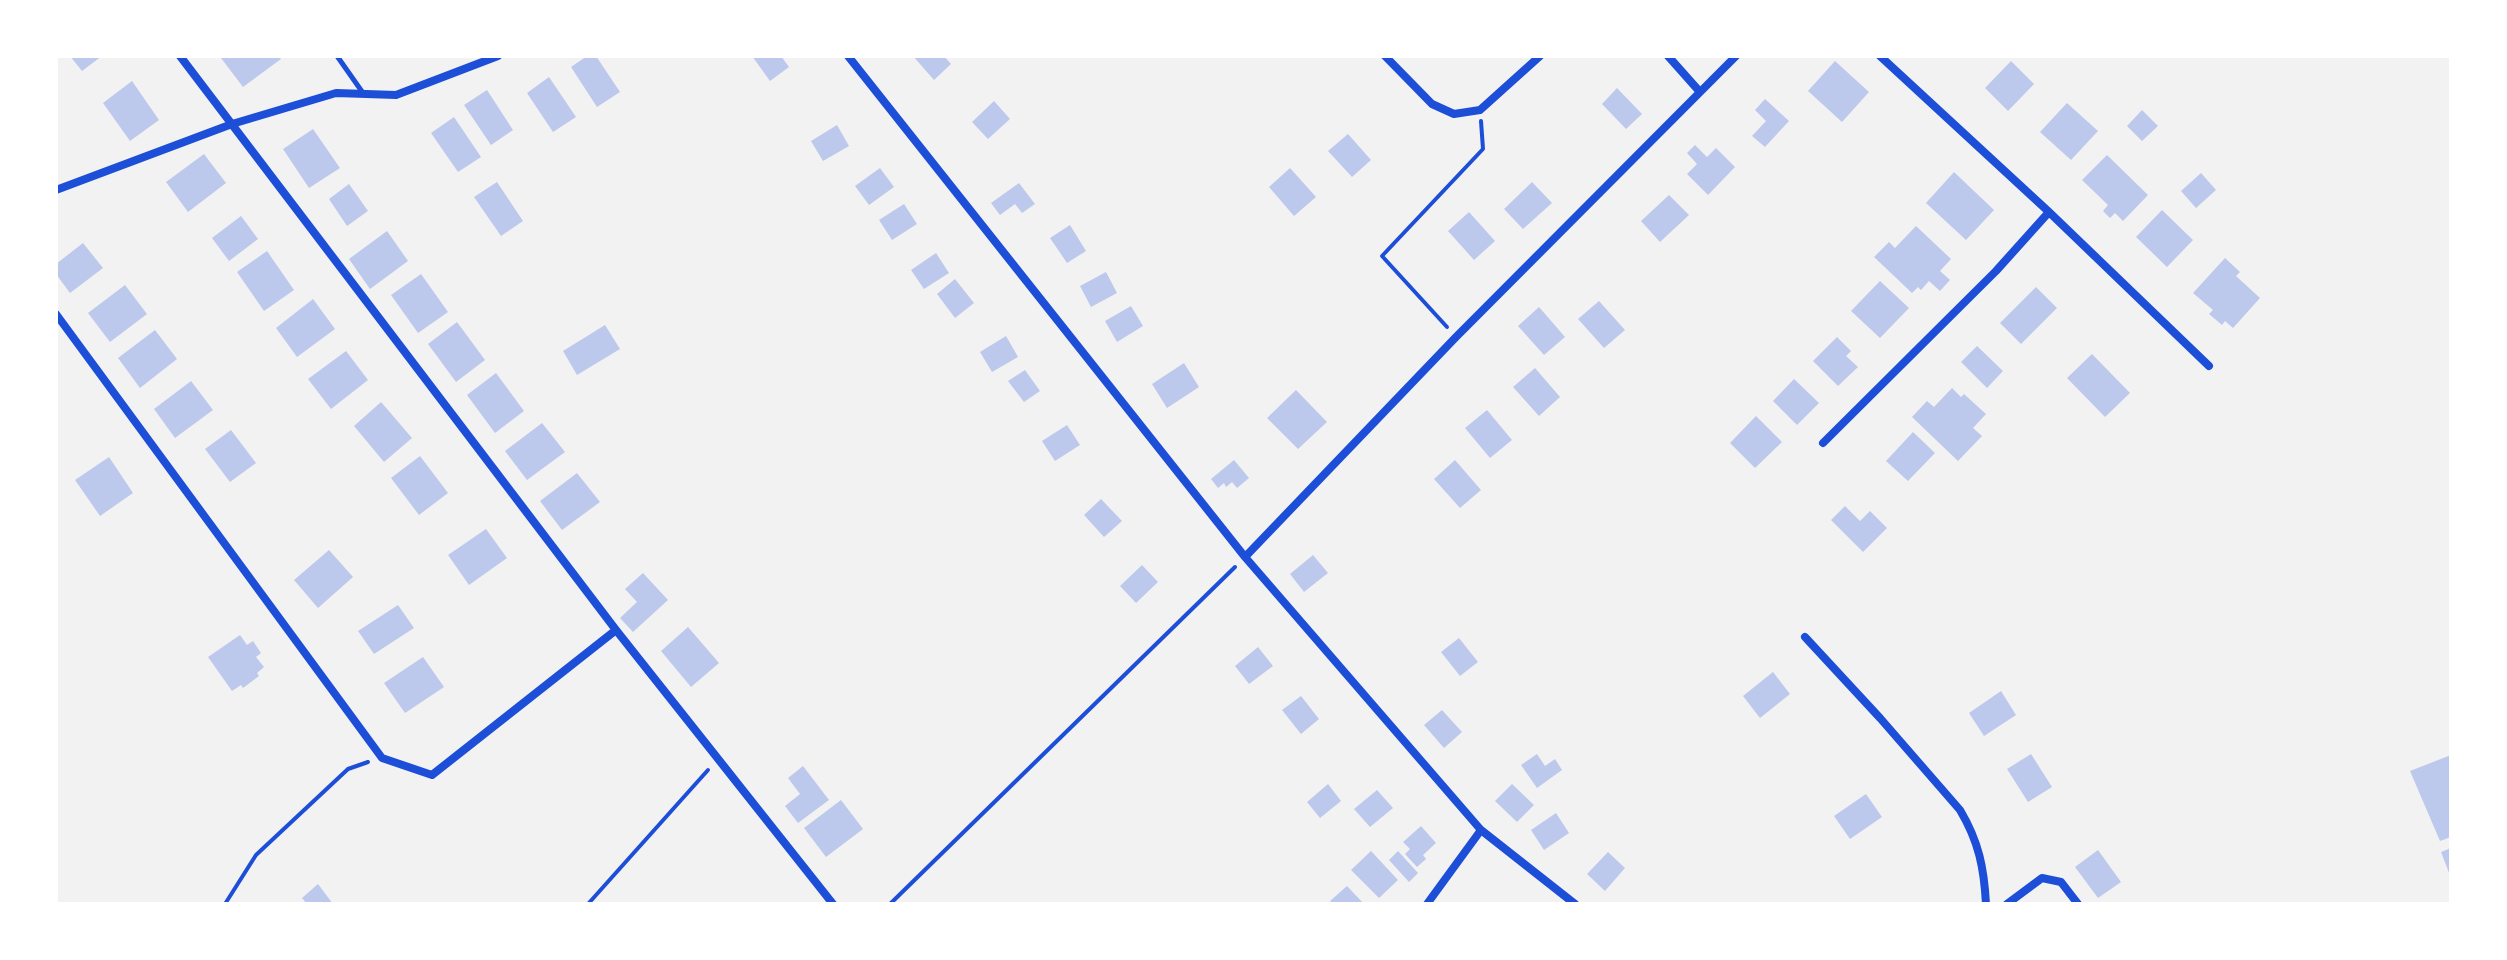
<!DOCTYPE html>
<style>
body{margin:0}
#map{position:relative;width:2507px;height:960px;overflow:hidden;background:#f2f2f2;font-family:"IBM Plex Sans",sans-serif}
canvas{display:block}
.frame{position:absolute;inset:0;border:58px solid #fff;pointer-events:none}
</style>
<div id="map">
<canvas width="2507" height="960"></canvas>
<div class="frame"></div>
</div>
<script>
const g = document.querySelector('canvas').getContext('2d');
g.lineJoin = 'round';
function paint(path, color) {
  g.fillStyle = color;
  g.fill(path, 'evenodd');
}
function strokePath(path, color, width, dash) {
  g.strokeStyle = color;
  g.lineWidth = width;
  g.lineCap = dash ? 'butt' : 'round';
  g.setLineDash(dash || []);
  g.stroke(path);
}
paint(new Path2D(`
 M70,56h32l-20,15z
 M224,56h55l2,3 -38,28 -22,-29z
 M587,56h9l24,36 -23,15 -26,-40z
 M752,56h29l8,11 -19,14z
 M913,56h31l7,8 -17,16z
 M1835,61l34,31 -27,30 -34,-31z
 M2011,61l23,23 -26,27 -23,-23z
 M549,77l27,40 -23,15 -26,-39z
 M132,81l27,39 -29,21 -27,-38z
 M1617,88l25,26 -16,15 -24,-25z
 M487,90l26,40 -22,15 -27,-40z
 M1765,99l24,22 -24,26 -13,-11 14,-15 -11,-11z
 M994,101l16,18 -22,20 -16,-17z
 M2067,103l31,28 -27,29 -31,-28z
 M2142,110l16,16 -16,15 -15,-15z
 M454,117l27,40 -23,15 -27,-39z
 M837,125l12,21 -26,15 -12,-20z
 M313,129l27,39 -31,20 -26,-39z
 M1348,134l23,26 -19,17 -24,-26z
 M1695,145l12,12 9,-9 19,19 -27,28 -21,-21 10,-10 -10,-11z
 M204,154l22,29 -38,29 -22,-30z
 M2107,155l41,40 -25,26 -8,-8 -5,5 -7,-7 5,-6 -26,-25z
 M880,168l14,19 -25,18 -14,-19z
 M1290,168l26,29 -22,19 -25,-29z
 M1954,172l40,38 -28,30 -40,-37z
 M2201,173l15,17 -20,18 -15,-17z
 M497,182l26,39 -22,15 -27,-39z
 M1532,182l20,21 -29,26 -19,-20z
 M1019,183l16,21 -13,9 -7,-9 -15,11 -9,-12z
 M349,184l19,27 -21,15 -18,-27z
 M1669,195l20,20 -29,27 -19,-21z
 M904,204l13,20 -25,16 -13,-20z
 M2162,210l31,30 -26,27 -31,-30z
 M1469,212l26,29 -21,19 -26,-29z
 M241,216l17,23 -29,22 -17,-23z
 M1070,225l16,26 -19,12 -17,-25z
 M1916,226l35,33 -11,12 10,9 -10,11 -11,-10 -8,9 -3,-3 -6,6 -38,-36 15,-15 6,6z
 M387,231l21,30 -38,28 -21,-30z
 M83,243l20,25 -33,25 -14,-19v-10z
 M267,251l27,39 -30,21 -27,-39z
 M936,253l13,20 -25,16 -13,-19z
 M2225,258l15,14 -4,4 24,22 -27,30 -8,-7 -3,4 -13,-11 4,-4 -20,-17z
 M1106,272l11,21 -26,14 -11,-21z
 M421,274l27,38 -30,21 -27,-38z
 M955,279l19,24 -19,15 -18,-24z
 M1880,281l29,27 -29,30 -29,-27z
 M125,285l22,29 -37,28 -22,-29z
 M2036,287l21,21 -36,36 -21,-21z
 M313,299l22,30 -38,28 -21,-29z
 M1599,301l26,29 -21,18 -26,-29z
 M1131,306l12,20 -26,16 -12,-21z
 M1539,307l26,30 -21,18 -26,-29z
 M457,322l28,38 -29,22 -28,-38z
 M605,325l15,24 -43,26 -14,-24z
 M155,330l22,29 -37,29 -22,-30z
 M1006,336l12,21 -26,15 -12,-20z
 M1837,337l14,14 -5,5 12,11 -20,19 -25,-25z
 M1977,346l26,25 -16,17 -26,-26z
 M346,351l22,29 -37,29 -23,-30z
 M2092,354l38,39 -25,24 -38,-39z
 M1184,363l15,24 -32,21 -15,-24z
 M1535,368l25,29 -21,19 -26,-29z
 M1025,370l15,21 -16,11 -16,-21z
 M496,373l28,38 -29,22 -28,-38z
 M1794,379l25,24 -22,22 -24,-24z
 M191,381l22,29 -38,28 -21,-29z
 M1952,388l9,9 3,-3 22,20 -13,14 9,8 -24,25 -46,-44 15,-16 7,6z
 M1296,390l31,32 -29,27 -31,-31z
 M381,402l31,36 -28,24 -30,-36z
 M1487,410l25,30 -22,18 -25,-30z
 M1756,416l26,26 -27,26 -25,-25z
 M542,423l23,29 -38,28 -22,-29z
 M1067,425l13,20 -25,16 -13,-20z
 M231,430l25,33 -26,19 -25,-33z
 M1913,432l22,21 -27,28 -22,-20z
 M420,456l28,37 -29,22 -28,-37z
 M109,457l24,36 -33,23 -25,-36z
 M1234,460l15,18 -12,10 -5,-6 -6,5 -2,-4 -6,5 -7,-9z
 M1455,460l26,30 -21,18 -26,-29z
 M577,473l23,29 -38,28 -22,-29z
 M1101,499l21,22 -18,16 -20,-22z
 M1845,506l15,15 10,-10 17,17 -24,24 -32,-32z
 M486,529l21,29 -38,27 -21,-30z
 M329,550l24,27 -35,31 -24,-28z
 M1313,555l15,18 -24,19 -14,-18z
 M1142,565l16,17 -22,21 -16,-17z
 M643,573l25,27 -35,32 -13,-14 17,-16 -12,-13z
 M398,605l16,23 -40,26 -16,-23z
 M688,627l31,36 -28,24 -30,-36z
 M240,635l7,10 6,-4 8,12 -5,4 8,10 -7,6 2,3 -16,12 -2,-3 -9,6 -24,-34z
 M1459,638l19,24 -18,14 -19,-24z
 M1258,647l15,19 -24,18 -14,-18z
 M423,657l21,30 -39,26 -21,-30z
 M1773,672l17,22 -30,24 -17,-22z
 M2001,691l15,24 -32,21 -15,-23z
 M1301,696l18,23 -18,15 -19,-24z
 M1442,710l20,22 -18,16 -20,-23z
 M1537,754l8,12 10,-7 7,11 -25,18 -16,-23z
 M2031,754l21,33 -24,15 -21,-33z
 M2451,755v82l-11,4 -30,-70z
 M803,766l26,34 -31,23 -13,-17 15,-12 -12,-16z
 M1328,784l13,17 -21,17 -13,-16z
 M1512,784l22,21 -17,17 -22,-21z
 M1377,790l16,18 -23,19 -16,-18z
 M1866,794l16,23 -32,22 -16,-23z
 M841,800l22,29 -37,28 -22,-29z
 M1556,813l13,20 -25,17 -13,-20z
 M1421,826l15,17 -13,12 3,4 -9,8 -12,-13 5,-5 -7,-7z
 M2451,848v30l-10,-26z
 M2098,850l23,32 -23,16 -23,-31z
 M1371,851l27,29 -19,18 -28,-28z
 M1398,851l20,22 -9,9 -20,-22z
 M1608,852l17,16 -20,23 -18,-17z
 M318,884l15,20h-26l-5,-6z
 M1347,886l17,18h-31l-3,-3z`), '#bdc9ec');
strokePath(new Path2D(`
 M1447,327l-65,-71 101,-107 -2,-28
 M225,904l31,-49 92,-86 20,-7
 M588,904l120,-134
 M890,904l345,-337`), '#1d4ed8', 4);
strokePath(new Path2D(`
 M337,56l26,37`), '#1d4ed8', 5);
strokePath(new Path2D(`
 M180,56l436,574 217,274
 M848,56l397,501 236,273 94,74
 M1385,56l47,48 22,10 26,-4 60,-54
 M1668,56l32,36
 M1880,56l169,156 160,154
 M56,190l176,-66 104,-31 60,2 102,-39
 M56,314l326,444 50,17 184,-145
 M1823,443l173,-172 53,-59
 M1245,557l211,-220 280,-281
 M1805,637l75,81 80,92c19,32 24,58 26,94
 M1427,904l54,-74
 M2007,904l35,-26 19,4 17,22`), '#1d4ed8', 8);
</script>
